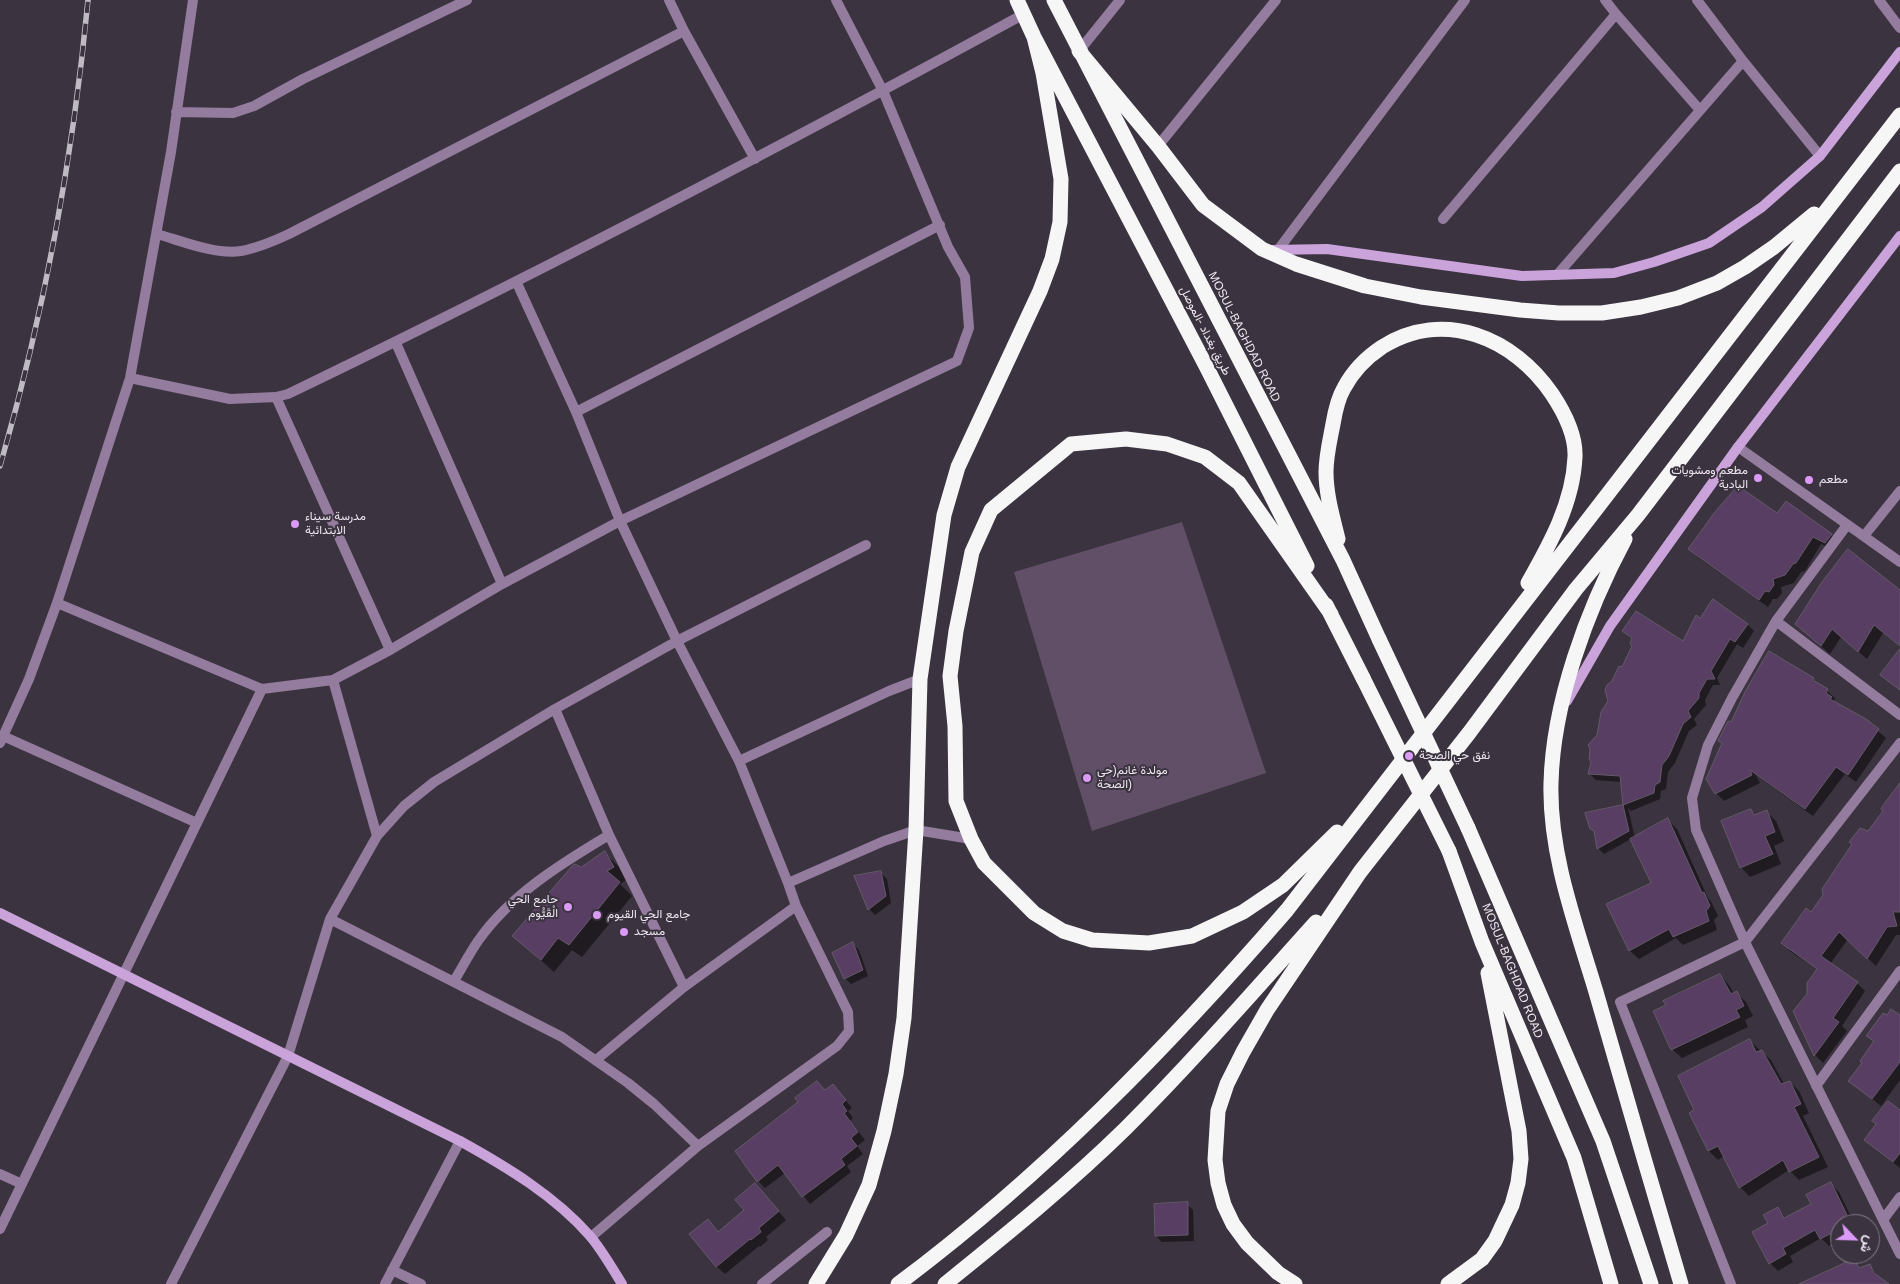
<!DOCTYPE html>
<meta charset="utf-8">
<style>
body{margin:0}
#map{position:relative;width:1900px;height:1284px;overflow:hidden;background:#3b333f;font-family:Arial,Vazirmatn,sans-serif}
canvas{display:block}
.north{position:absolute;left:1830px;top:1214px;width:50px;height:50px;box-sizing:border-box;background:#3b333f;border:1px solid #827b86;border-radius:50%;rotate:114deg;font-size:14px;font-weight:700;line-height:20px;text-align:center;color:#ede7f0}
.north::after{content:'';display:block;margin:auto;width:18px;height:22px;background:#da9af6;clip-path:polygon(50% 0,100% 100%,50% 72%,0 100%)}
</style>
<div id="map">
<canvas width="1900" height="1284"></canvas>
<div class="north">ش</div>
</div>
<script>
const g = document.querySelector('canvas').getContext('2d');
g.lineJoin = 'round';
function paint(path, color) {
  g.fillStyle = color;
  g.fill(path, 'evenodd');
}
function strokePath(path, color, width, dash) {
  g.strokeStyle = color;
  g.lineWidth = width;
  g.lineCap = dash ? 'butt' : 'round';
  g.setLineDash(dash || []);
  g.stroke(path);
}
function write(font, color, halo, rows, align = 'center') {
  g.font = font + ' Arial,Vazirmatn,sans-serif';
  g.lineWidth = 4;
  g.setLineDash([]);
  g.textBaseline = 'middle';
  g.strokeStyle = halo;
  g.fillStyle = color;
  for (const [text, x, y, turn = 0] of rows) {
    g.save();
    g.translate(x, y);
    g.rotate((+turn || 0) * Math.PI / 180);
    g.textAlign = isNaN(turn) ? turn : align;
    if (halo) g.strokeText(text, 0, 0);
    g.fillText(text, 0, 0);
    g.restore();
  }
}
paint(new Path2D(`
 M1182,522l84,251 -174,58 -78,-259z`), '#604f67');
paint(new Path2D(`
 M1778,515l53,20 8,9 -5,6 -13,-6 -16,27 -4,1 -7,11 -13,4 1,6 -5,6h-4l-5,8 -70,-50 -9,-9z
 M1900,592v54l-17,-13 -16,26 -26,-22 -11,17 -24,-21z
 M1714,601l34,24 6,6 -11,17 -6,-4 -20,34 3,7h-7l-8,15 1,5 -12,14 3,6 -8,6 -14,32 -7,9 -2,17 -5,2 -1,8 -29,12 -3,-3 7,30 33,-18 9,9 31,69 4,5 6,13 -4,4 3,10 -34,15 -7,-7 -37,21 -9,-8 -22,-47 44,-20 -21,-45 -27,15 -6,-6 -2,-15 -10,-19 38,-8 -2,-24 -26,-2 -7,-7 20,-71 24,-56v-6l-9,-9 59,12z
 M1813,679l22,19 -1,3 6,5 25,14 21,18 -30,44 -11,-8 -32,42 -57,-41 4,8 -36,18 -8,-8 7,-49 -4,-3 12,-17z
 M1900,785v150h-4l-20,31 -28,-27 -18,25 27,19 8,8 -23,35 5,5 -24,32 -8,-8 -20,-44 13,-16 10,-25 -27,-18 -8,-9 29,-29 57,-81z
 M1751,810l5,6 10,-4 10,9 8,20 -10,5 7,18 -31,13 -9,-10z
 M605,853l13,13 8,14 -6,4 12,12 -50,61 -10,-7 -18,22 -40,-36 67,-68z
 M880,872l7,7 4,24 -16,12 -6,-6z
 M853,944l6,6 9,26 -17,8 -6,-6z
 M1720,975l9,10 5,9 2,-1 10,9 7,14 -8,4 3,7 -66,31 -10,-9z
 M1900,1016v64l-19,26 -31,-25 13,-18 12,-21 -7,-6 19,-19z
 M1750,1041l21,19 13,24 6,-2 9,9 10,22 -6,3 25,51 -29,13 -10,-10 -40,26 -9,-9 -16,-31 -6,4 -9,-9 -19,-38 6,-3z
 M833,1085l19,23 -4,3 5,7 -3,3 15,19 -8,6 6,8 -16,12 4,6 -41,32 -25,-31 -20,15 -7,-7 68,-90z
 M1900,1112v56l-35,-28z
 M755,1184l31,36 -20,17 2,3 -8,7 -1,-1 -34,28 -9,-8 -8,-45 11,12 27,-22z
 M1831,1184l8,8 15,31 -14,1v16l-11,6 -8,-8 -31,18 3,6 -15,9 -8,-8 -1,-39 8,-16 9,10 27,-14z
 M1187,1204l6,6 1,31 -32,1 -6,-6z
 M1853,1261l8,8 8,-3 16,18h-83z`), '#0007');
const building = new Path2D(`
 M1738,486l39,27 9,-12 46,33 -7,9 -12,-6 -17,26 -3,1 -8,11 -12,4 1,6 -5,7 -4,-1 -6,9 -71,-51 27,-37z
 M1848,549l52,41v56l-26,-21 -16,27 -26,-23 -11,17 -26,-22 27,-42z
 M1713,599l35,25 -13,18 -5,-3 -19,32 4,8h-8l-8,14v5l-11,13 3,6 -8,7 -14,32 -7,9 -2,17 -5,3 -1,8 -31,12 -3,-29 -32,-2 3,-12 -2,-3 1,-11 -2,-3 9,-10 4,-23 7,-11 -3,-11 2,-5 5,-4 7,-15 3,1 10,-21 -2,-2 2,-6 -10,-7 14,-20 47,30 13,-26 4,3z
 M1900,649v41l-20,-15z
 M1769,651l45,27 -1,2 15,9 -2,4 6,4 -2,2 36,20 13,10 -31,46 -12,-8 -31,42 -55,-39 2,5 -37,19 -9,-15 16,-36 -4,-2 10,-20 3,1 14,-30z
 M1900,783v129h-7l4,14 -10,1 -20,32 -28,-27 -18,24 37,26 -25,36 6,4 -25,34 -21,-45 14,-17v-11l10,-14 -36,-26 25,-35 5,4 12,-17 -1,-6 30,-45 -3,-2 11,-14 8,3 15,-20 -2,-2z
 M1623,805l6,26 -32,18 -3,-18 -4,-2 -5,-16z
 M1751,809l3,6 13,-5 8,22 -10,4 8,18 -33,14 -19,-47z
 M1668,818l34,75 2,-1 6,14 -4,5 3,10 -36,16 -4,-8 -40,22 -23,-47 45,-21 -21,-44z
 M605,851l9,16 -7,4 13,11 -51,63 -11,-7 -17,22 -29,-24 61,-71 2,-1 6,3z
 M881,871l5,25 -18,14 -14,-34z
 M853,942l10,28 -19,9 -12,-26z
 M1720,974l11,20 6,-3 7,15 -8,4 4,7 -69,33 -18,-39 13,-6 -3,-4z
 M1891,1009l9,6v47l-28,37 -24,-18 14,-18 -2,-2 14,-20 -8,-5 17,-23 4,2z
 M1750,1039l6,13 6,-2 19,34 9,-3 11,23 -7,3 25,50 -30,15 -6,-12 -44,28 -21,-42 -10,5 -19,-38 5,-3 -16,-34z
 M817,1081l8,9 8,-6 13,16 -4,4 5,7 -3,2 14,19 -7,6 6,8 -16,13 4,6 -43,32 -24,-32 -21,17 -22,-31 63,-49 -3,-4z
 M1888,1101l12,9v43l-7,9 -29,-22 12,-16 -4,-3z
 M1831,1182l16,33 -6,3 3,6h-4v5l-20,10 -5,-9 -32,18 3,6 -17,10 -17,-32 16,-9 -5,-8 15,-8 6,11 27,-14 -5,-9z
 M755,1183l24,28 -20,17 2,4 -10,8 -1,-1 -34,28 -27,-33 19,-15 10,13 26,-22 -9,-10z
 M1188,1202v33l-33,1 -1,-32z
 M1854,1259l5,9 11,-4 4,9 15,11h-90z`);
paint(building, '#573e62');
strokePath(building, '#645a68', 1);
strokePath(new Path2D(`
 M669,0l15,31 71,128
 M1605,0l11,14 83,95
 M1697,0l46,61 77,95
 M1879,0l21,28
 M1079,51l41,-51
 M176,112l57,1 21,-7 49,-27 164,-79
 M1158,146l118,-146
 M1443,219l173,-205
 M157,234c25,7 58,21 84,17 17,-3 33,-10 48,-17l395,-203
 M1278,250l187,-250
 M1557,275l186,-214
 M516,281l60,131 44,109 57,120 62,120 49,122 8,23 52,106 1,19 -12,15 -139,100 -107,91
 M396,343l106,241
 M130,378l100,21 46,-2 12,-3c249,-120 494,-248 736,-380
 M276,397l114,253
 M576,412l364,-187
 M1738,447l162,115
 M1847,525l-71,96 -44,77 -24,47 -16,53 4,32 49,112 155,312
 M1864,536l36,-45
 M57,603l205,86 71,-9 57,-30 112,-66 118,-63 337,-160 12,-33 -4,-51 -17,-30 -65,-156 -47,-91
 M1776,621l124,94
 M333,680l44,156
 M555,709l54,126 75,152
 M3,736l194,87
 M0,743l29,-64 28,-76 73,-225 41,-226 22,-152
 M739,761l150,-70 31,-12
 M788,883l96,-42 32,-11 55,9
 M330,919l232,118 66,46 26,21 44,42
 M454,981c8,-13 15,-27 24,-40 32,-46 84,-78 131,-106
 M596,1060l88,-73 112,-81
 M1816,1086l84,-115
 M0,1174l22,10
 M1883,1220l17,-23
 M0,1229l262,-540
 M392,1270l29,14
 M171,1284l117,-228 42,-137 47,-83 27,-30 30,-24 121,-73 122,-68 189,-96
 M385,1284l75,-143
 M762,1284l65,-52
 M1731,1284l-111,-282 125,-60 155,-199`), '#947c9e', 10);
strokePath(new Path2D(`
 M1272,250l55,-1 195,27 92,-3 40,-11 55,-19 53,-36 58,-51 80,-104
 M1567,701l43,-75 128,-179 162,-211
 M0,913l460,228c47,26 95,55 130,95 12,14 22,32 32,48`), '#c9a3da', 10);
strokePath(new Path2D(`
 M1017,0l17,37 172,329 101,200
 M1054,0l289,560 36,79
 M1079,51l79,95 45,59 59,44 34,15 69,22 56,11 99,13 39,3h43l39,-6 37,-9 39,-15 28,-16 29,-20 40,-33
 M1338,539c-5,-21 -12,-44 -12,-67 0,-16 4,-32 7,-48 2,-12 5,-26 11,-36 9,-17 23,-31 38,-41 62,-39 132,-9 170,47 12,18 24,41 23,63 -2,46 -25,87 -47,126
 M1625,539c-38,71 -72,163 -74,244 -2,71 25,142 45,209 28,97 56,195 85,292
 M1326,605l37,73
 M1331,614l-92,-131 -34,-26 -38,-13 -41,-5 -55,5 -80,66 -19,42 -16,79 -6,45 5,50 1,75 15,38 13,24 50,50 29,18 29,9 57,3 43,-7 51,-24 40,-27 54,-53
 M1468,828l135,313 48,143
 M1449,851l33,91 92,216 37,126
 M816,1284l30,-49 23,-50 15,-54 12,-57 8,-56 12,-188 4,-151 24,-164 14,-48 82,-176 12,-32 8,-37 1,-43 -18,-106 -9,-36
 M898,1284c145,-108 271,-238 389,-374l613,-795
 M945,1284c62,-50 124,-100 181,-156 66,-66 127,-136 190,-206
 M1295,1284l-17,-11 -31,-30 -14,-19 -9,-19 -6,-22 -3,-23 3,-49 9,-27 16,-32 24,-42 93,-138 109,-139 107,-144 62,-74 262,-344
 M1448,1284l34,-25 13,-18 17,-36 6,-22 3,-24 -2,-28 -31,-158`), '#f6f6f6', 15);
const rail = new Path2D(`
 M0,466c44,-152 73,-309 88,-466`);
strokePath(rail, '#c0bac4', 5.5);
strokePath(rail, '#3b333f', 4, [11]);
strokePath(new Path2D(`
 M1379,639l89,189
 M1363,678l86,173`), '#f6f6f6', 15);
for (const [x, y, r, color] of [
 [1758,478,5,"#da9af6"],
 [1809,480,5,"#da9af6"],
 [295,524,5,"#da9af6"],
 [1409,756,5,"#da9af6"],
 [1087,778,5,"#da9af6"],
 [568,907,5,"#da9af6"],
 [597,915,5,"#da9af6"],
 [624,932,5,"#da9af6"]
]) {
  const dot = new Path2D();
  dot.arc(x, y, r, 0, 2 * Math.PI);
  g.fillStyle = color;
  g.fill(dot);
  strokePath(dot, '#3b333f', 2);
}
write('12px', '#ede7f0', '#3b333f', [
 ["طريق بغداد -الموصل",1205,331,63],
 ["MOSUL-BAGHDAD ROAD",1244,337,63],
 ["MOSUL-BAGHDAD ROAD",1512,971,68]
]);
write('12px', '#ede7f0', '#3b333f', [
 ["مطعم ومشويات",1748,471,"right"],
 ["البادية",1748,485,"right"],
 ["مطعم",1819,480],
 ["مدرسة سيناء",305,517],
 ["الابتدائية",305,531],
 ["نفق حي الصحة",1419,756],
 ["مولدة غانم(حي",1097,771],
 ["الصحة)",1097,785],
 ["جامع الحي",558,900,"right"],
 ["الْقَيُّوم",558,914,"right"],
 ["جامع الحي القيوم",607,915],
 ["مسجد",634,932]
], 'left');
</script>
